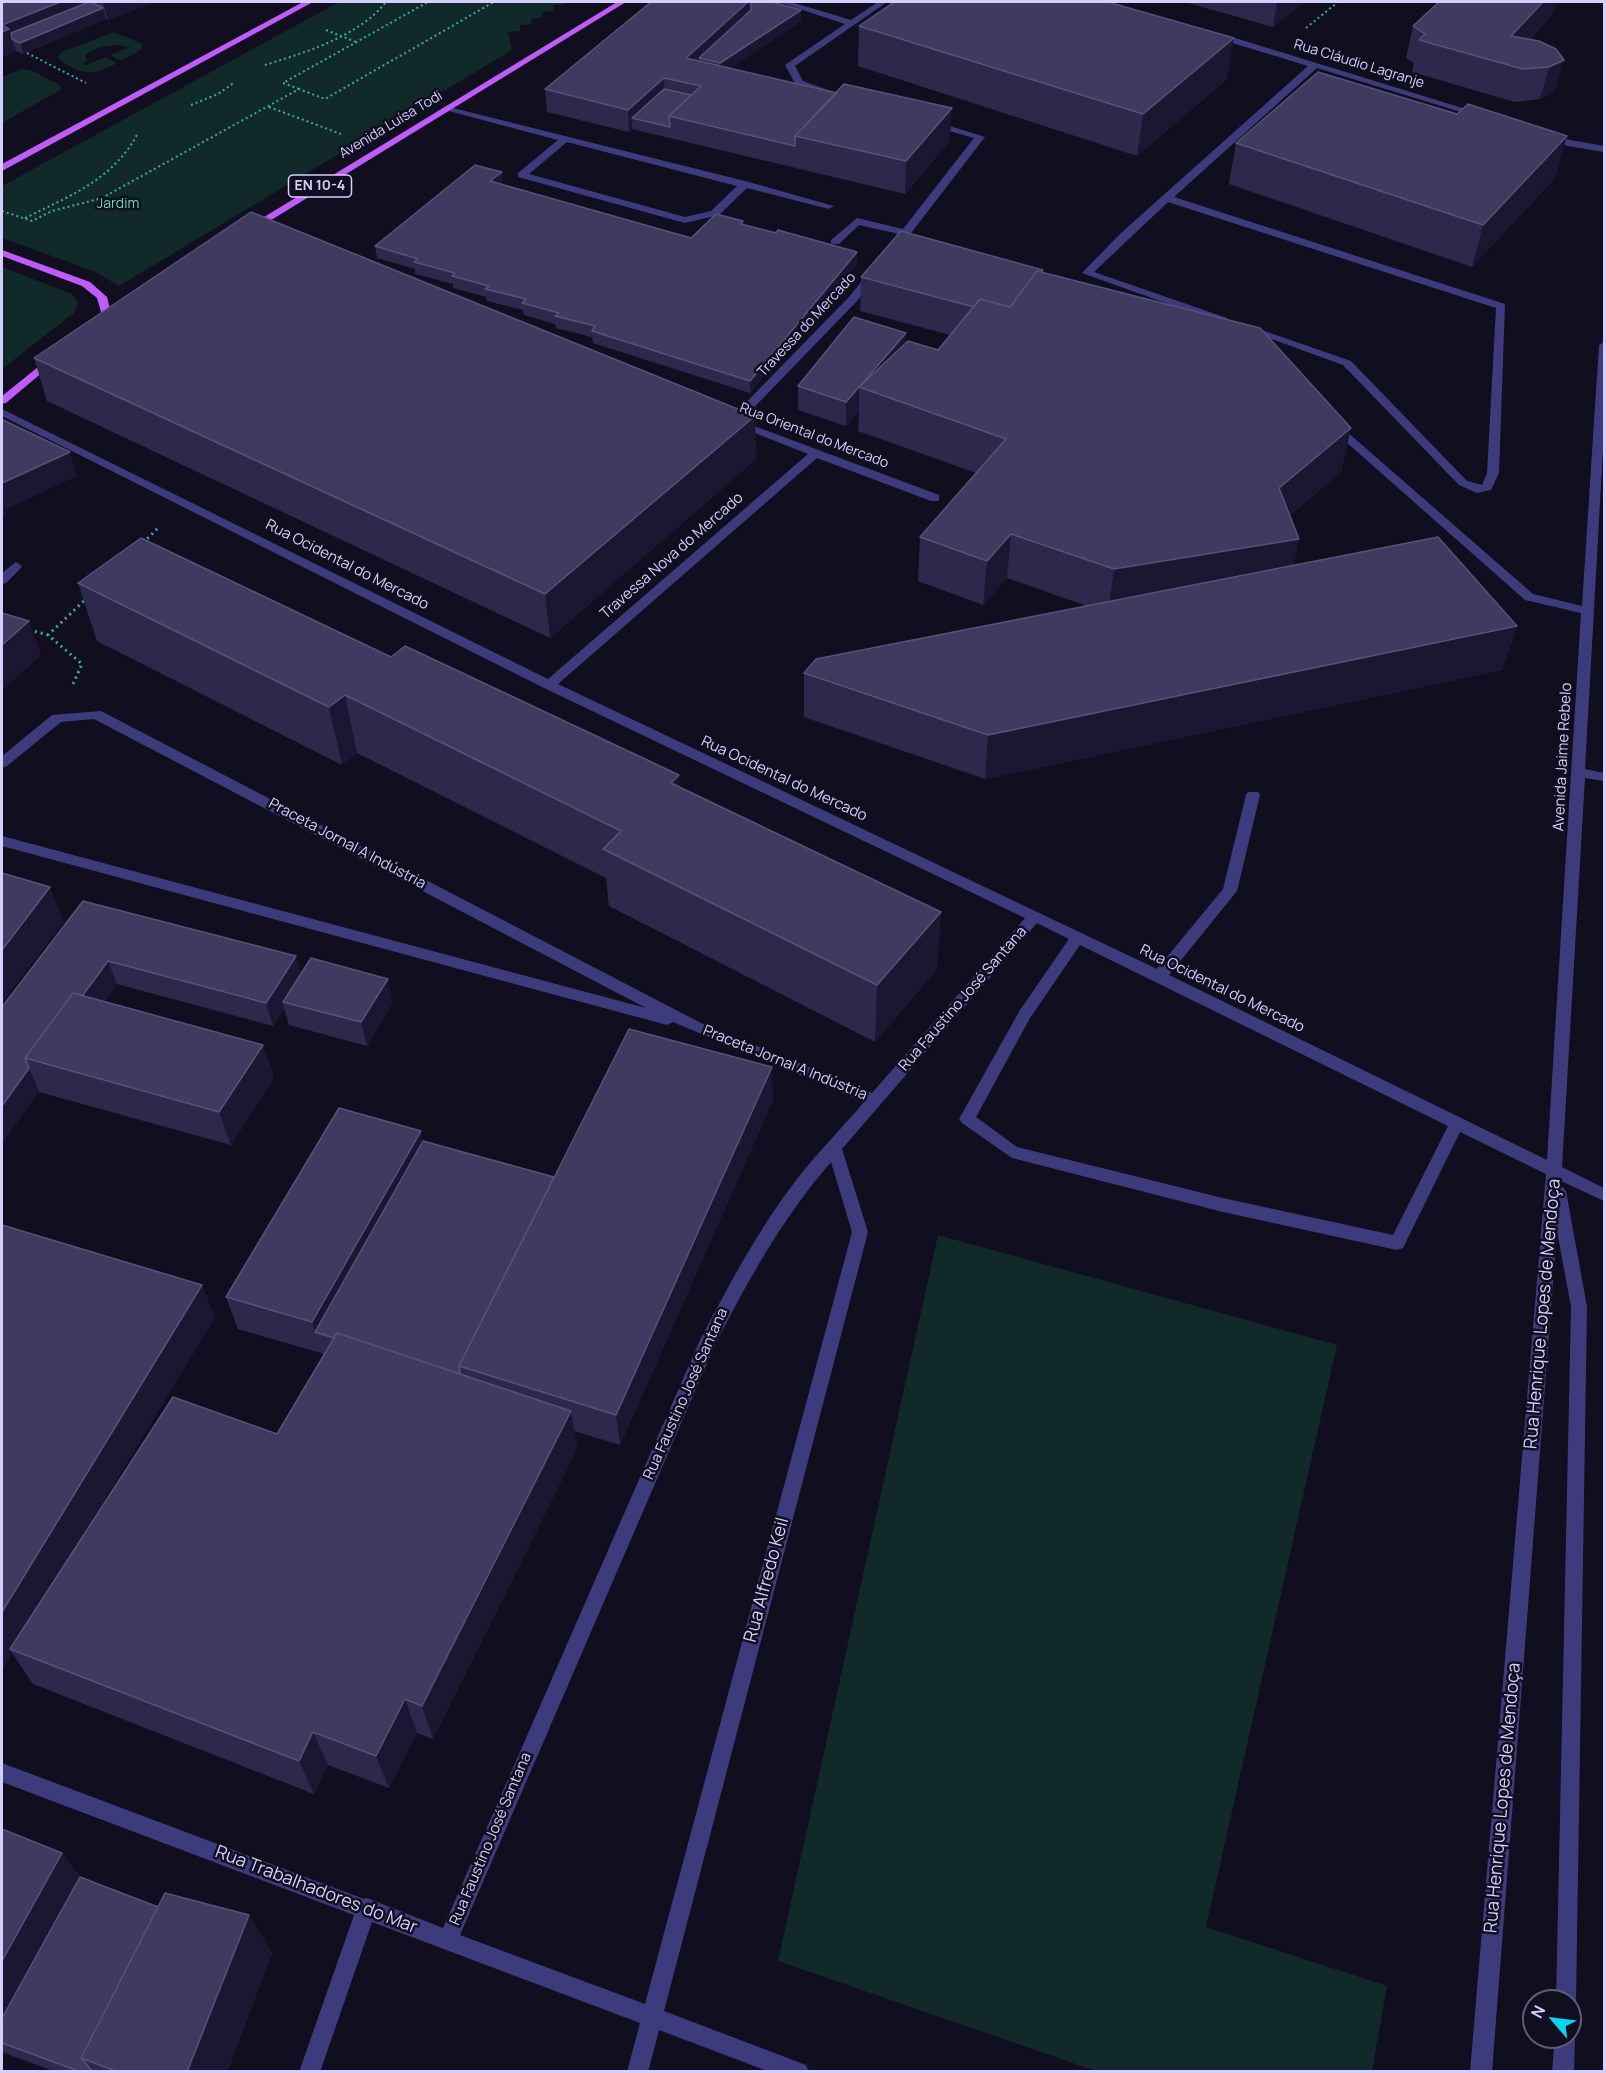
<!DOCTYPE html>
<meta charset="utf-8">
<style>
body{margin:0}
#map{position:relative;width:1606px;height:2073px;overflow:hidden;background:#110e20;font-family:Manrope,sans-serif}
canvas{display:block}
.frame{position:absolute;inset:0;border:3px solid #d5cffd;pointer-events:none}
.north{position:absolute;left:1522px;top:1989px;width:60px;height:60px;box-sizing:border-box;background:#110e20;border:2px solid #5f5b78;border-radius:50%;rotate:298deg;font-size:16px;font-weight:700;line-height:24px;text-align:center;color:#d5cffd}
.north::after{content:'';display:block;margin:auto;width:21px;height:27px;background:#0ad5ee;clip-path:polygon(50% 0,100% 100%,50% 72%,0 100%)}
</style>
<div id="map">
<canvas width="1606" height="2073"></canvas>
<div class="frame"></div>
<div class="north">N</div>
</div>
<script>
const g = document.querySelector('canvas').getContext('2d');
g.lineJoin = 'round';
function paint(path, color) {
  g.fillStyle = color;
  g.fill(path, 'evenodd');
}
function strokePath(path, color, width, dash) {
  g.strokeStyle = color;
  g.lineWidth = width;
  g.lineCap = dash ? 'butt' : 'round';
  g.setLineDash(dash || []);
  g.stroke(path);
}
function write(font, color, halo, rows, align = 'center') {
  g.font = font + ' Manrope,sans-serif';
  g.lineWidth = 5;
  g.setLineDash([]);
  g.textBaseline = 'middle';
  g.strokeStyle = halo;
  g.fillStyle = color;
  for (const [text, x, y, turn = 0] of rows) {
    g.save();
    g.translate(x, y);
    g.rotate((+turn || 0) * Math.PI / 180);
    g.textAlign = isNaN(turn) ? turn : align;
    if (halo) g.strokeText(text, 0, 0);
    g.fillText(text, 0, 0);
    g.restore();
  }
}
paint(new Path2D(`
 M339,2h226v2l-12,1 1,6 -12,1 1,5 -12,2 1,5 -12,1v6l-12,1 4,18 -393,236 -23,-14 -94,-34v-52z
 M114,32l26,11 2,1v5l-21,12 -11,-6 19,-8c-13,-4 -33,-1 -44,9l2,5 -4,2 3,2 20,-8 11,6c-26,14 -35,12 -60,-5l5,-6z
 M21,69l12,2 27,14 2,4 -60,34v-46z
 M2,267l70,27 6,9 -4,10 -72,56z
 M938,1235l399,110 -131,582 181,59 -15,85h-276l-318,-110z`), '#112a29');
strokePath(new Path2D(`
 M1306,28l32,-26
 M326,30l30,12
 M27,53l59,30
 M265,65c41,-13 93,-28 121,-63
 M299,89l-16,-6 145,-81
 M191,105l27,-11 17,-12
 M269,107l72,27
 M2,211l30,10 20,-10 50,-13 197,-109 26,10 169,-97
 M25,218c45,-22 89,-39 113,-85`), '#33ada7', 2, [2, 3]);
strokePath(new Path2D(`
 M143,543l16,-16
 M29,630l19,5
 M73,684l9,-20 -34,-29 38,-36`), '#33ada7', 3, [2, 4]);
paint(new Path2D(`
 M779,2h12l60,18 27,-18h9l-92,64 8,15 30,11 2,2 -5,3 -34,-12 -11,-20 60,-41z
 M1213,33h6l266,82 -8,2 -160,-49 -143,129 331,107 -6,169 -8,17 -14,3 -18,-8 -116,-120 -99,-36 1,-2h8l98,34 116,120 15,4 5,-12 9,-165 -328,-106 -74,70 133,46v4h-8l-137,-49 39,-40 187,-167 -95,-29z
 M445,106l304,76 85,24 -5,3 -82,-21 -28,27 -34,8 -167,-46v-4l40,-33 -113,-30zM567,142l170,44 -26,25 -26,6 -156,-43z
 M928,121h6l51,16 -87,113 -9,-2 10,-14 -40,-9 -20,19h-8v-4l26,-22 46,11 71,-91 -46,-13z
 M1546,133l24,7 34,6v6l-36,-6 -25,-8v-4z
 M873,271l5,3 -21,27 -116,120 198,74v6h-8l-114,-43 -259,226 599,285 66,-80 23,-94 2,-3h10l2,3 -23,96 -68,84 378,185 34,-547 -56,-13 -197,-174 2,-2h8l195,170 49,12 17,-261 5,-3v89l-19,338 19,4v8l-19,-3 -23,389 42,21v13l-43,-20v4l5,6 21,116 -11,694 -3,7 -3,2v-9h-14l15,-694 -14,-76 -65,841h-22l76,-898 -86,-42 -57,116 -6,2 -174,-38 -211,-54 -50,-35 -3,-4 61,-109 49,-71 -32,-16 -195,226 26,83 -204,779 142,54 3,7h-39l-111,-42 -11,42h-21l13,-49 -268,-101 -52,150h-21l55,-157 -352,-133v-19l362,136 3,-1 76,30 257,-588c29,-55 59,-112 97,-161 21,-27 45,-51 67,-77l-191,-80 -6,3 -665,-179v-10l644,172 -552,-289 -33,3 -54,44 -5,2v-12l50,-41 49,-4 600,312 171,70 153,-175 -481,-230 -542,-272v-7l546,270 260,-225 -81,-32 122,-125 20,-25zM1080,945l368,181 -55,109 -170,-37 -206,-51 -41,-30 54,-99zM831,1162l21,70 -207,772 -185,-69 254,-588c33,-65 69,-130 117,-185z
 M16,562l6,4 -2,3 -14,14 -4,1v-11z
 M1570,2029l5,8 -1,35h-22l3,-35h15z`), '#3e3b7d');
paint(new Path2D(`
 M303,2h10l-311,169v-7z
 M617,2h9l-371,228 -9,-2z
 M2,250l88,32 17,15 5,20 -1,2h-8l-6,-21 -15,-12 -80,-30z
 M53,355l4,1v4l-51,43 -4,1v-8z`), '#bf5bf8');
paint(new Path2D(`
 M6,2h149l-47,18 -2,-1 -83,35 -7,-3 -14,6z
 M1185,2h119l-31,25z
 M1439,2h117l-3,12 -23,25 26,10 -1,43 -15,7 -25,3 -103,-30 2,-9 -8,-5 7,-32z
 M801,21l-71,47 220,73 -45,53 -273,-65 -3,3 -82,-20 -2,-23z
 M859,26l368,53 -90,77 -279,-90z
 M1457,114l98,64 -83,89 -243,-83 7,-41z
 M503,184l-1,1 189,53 52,-17v3l114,28v12l-107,129 -157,-50 -1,-6 -36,-9 -1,-4 -31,-9 -1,-5 -36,-9 -1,-4 -33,-9v-4l-38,-10v-5l-38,-11 -2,-12z
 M1043,270l-1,3 309,155 -10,44 -52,44 10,23 -6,27 224,60 -15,44 -517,109 -181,-62v-44l283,-67 -80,-28 -24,27 -65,-24 2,-44 56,-64 -118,-42 1,-20 -13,15 -48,-16v-24l108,-53 -1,11 33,6 12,-15 -90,-24 1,-34z
 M34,358l721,58 1,43 -206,179 -503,-237z
 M78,583l313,74 288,130 262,125 -4,57 -62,73 -266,-136 -3,-28 -249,-125 -15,12 -245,-124z
 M83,901l218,72 92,29 -26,44 -78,-21 -5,-17 -11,18 -156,-42 -12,17 158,44 11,33 -43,67 -192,-53 -37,-85z
 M773,1100l-153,345 -46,-14 3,18 -144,290 -16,-6 -28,55 -61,-23 -14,29 -281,-110 -21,-31 -10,17v-445l213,92 -137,226 199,-109 47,-80 -86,-25 -12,-32 197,-156 131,36z
 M2,1829l60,24 18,24 78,30 91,8 23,38 -45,119h-171l-54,-20z`), '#2f284d');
paint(new Path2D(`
 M60,2h30l13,6 3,11 -83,35 -3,-11 -8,-4 4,12 -14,6v-32z
 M103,2h52l-47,18z
 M748,2h3v19l-52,37v11l-13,-11z
 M1277,2h27l-31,25z
 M1543,2h13l-3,12 -47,50 5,-28z
 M801,10v11l-81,54v-12z
 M1234,38l-7,41 -90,77 6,-42z
 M1564,60l-9,32 -15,7 9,-32z
 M664,78l1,22 -33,18v11l-3,3 -1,-22z
 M952,108l-2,33 -45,53 1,-33z
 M1567,136l-12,42 -83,89 11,-42z
 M502,172l1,12 -11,9 -2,-12z
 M857,252v12l-107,129v-12z
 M906,333l-1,23 -46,31v24l-13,15v-24z
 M755,416l1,43 -206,179 -5,-44z
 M1351,428l-10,44 -71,60 9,-44z
 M70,452l7,24 -72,34 2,6 -5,2v-35z
 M1011,534l-4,44 -24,27 4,-44z
 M1299,539l-10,45 -181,29 6,-44z
 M29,621l12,34 -39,36v-46z
 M1517,626l-15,44 -517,109 3,-44z
 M345,695l12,58 -15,12 -13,-58z
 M679,775l3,58 -11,-50z
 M50,887l14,35 -62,81v-53z
 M941,912l-4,57 -62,73 2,-57z
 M296,956l7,24 -20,22 1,6 -11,18 -7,-23z
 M108,961l9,23 -60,83 -22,-6z
 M388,979l5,23 -26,44 -6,-24z
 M263,1045l11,33 -43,67 -12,-33z
 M772,1067l1,33 -153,345 -4,-30z
 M29,1068l10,24 -37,52v-38z
 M421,1131l7,33 -113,168 -3,-10z
 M202,1285l13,32 -202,334 -3,-2 2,4 -10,17v-58z
 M571,1411l6,38 -144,290 -11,-33z
 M405,1699l12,34 -28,55 -13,-32z
 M313,1732l15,33 -14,29 -15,-33z
 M62,1853l31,40 -91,150v-82z
 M249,1915l23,38 -45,119h-40z`), '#1c1633');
const building = new Path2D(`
 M6,2h54l-58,23 7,4 -7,3v-29z
 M89,2h2l12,6 -83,35 -8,-4 -1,-6z
 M651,2h97l-62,56 151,35 -42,43v10l-126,-30 32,-30 -37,-8 -36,32 -83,-21z
 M751,2h21l29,8 -81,53 -21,-5 52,-48z
 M894,2h214l126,36 -91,76 -284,-88z
 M1439,2h104l-32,34 28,5 17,8 8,11 -15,7 -26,2 -104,-29 6,-6 -12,-8z
 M1318,72l139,42 11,-10 99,32 -84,89 -247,-82z
 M844,84l108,24 -46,53 -111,-25z
 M664,89l27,6 -22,21 1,11 -38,-9z
 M475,165l27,7 -12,9 201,57 25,-24 27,7 -2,3 35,9 2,-3 79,22 -107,129 -158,-50 3,-5 -40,-10 4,-3 -37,-10 4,-4 -41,-10 4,-3 -37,-10 3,-3 -41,-11 4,-3 -43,-13z
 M251,212l504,204 -210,178 -511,-236z
 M901,231l142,39 -2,2 -4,-1 -27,36 -30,-8 -6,8 -113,-30z
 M1037,271l223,57 91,100 -72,60 20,51 -185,30 -103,-35 -24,27 -67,-24 86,-98 -147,-52 49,-46 30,9 42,-51 30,8z
 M854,317l52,16 -60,69 -48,-16z
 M3,420l67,32 -68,31v-62z
 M1438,537l79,89 -529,109 -184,-62 12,-14z
 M141,538l250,119 14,-11 274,129 -8,8 270,129 -64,73 -274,-136 18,-18 -276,-136 -16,12 -251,-124z
 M2,613l27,8 -27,24z
 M2,873l48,14 -48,63z
 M83,901l213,55 -30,47 -158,-42 -25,34 -10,-2 -48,65 4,10 -27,38v-99z
 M311,958l77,21 -27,43 -78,-20z
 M73,993l190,52 -44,67 -194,-54z
 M629,1029l143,38 -156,348 -157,-49z
 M339,1108l82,23 -109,191 -86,-25z
 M423,1141l131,36 -95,189 1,8 -123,-41 -3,5 -19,-6z
 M2,1225l200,60 -200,327z
 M337,1333l234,78 -149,295 -17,-7 -29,57 -63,-24 -14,29 -289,-112 163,-252 104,37z
 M2,1829l60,24 -60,108z
 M80,1877l78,30 -77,151 12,14h-12l-79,-29v-25z
 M165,1893l84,22 -62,157h-69l-37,-14z`);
paint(building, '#413a60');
strokePath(building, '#585179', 1.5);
write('14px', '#d5cffd', '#110e20', [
 ["Rua Cláudio Lagranje",1359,64,17],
 ["Avenida Luísa Todi",391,125,-31],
 ["Travessa do Mercado",807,325,-47],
 ["Rua Oriental do Mercado",814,436,21]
]);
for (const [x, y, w] of [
 [320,186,63]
]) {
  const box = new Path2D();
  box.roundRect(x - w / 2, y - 11, w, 22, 4.5);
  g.fillStyle = '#110e20';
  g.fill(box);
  strokePath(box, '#d5cffd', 1.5);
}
write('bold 14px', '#d5cffd', null, [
 ["EN 10-4",320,186]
]);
write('14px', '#5fd9bc', '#110e20', [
 ["Jardim",118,204]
]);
write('15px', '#d5cffd', '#110e20', [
 ["Travessa Nova do Mercado",672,556,-41],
 ["Rua Ocidental do Mercado",347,565,27],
 ["Avenida Jaime Rebelo",1563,757,-87],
 ["Rua Ocidental do Mercado",784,779,25],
 ["Praceta Jornal A Indústria",347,844,28],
 ["Rua Ocidental do Mercado",1222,989,26],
 ["Rua Faustino José Santana",963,999,-49],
 ["Praceta Jornal A Indústria",785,1063,22],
 ["Rua Faustino José Santana",686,1394,-66],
 ["Rua Faustino José Santana",491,1839,-67]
]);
write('18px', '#d5cffd', '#110e20', [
 ["Rua Henrique Lopes de Mendoça",1543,1314,-85],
 ["Rua Alfredo Keil",767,1580,-75],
 ["Rua Henrique Lopes de Mendoça",1503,1798,-85],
 ["Rua Trabalhadores do Mar",316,1890,21]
]);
</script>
